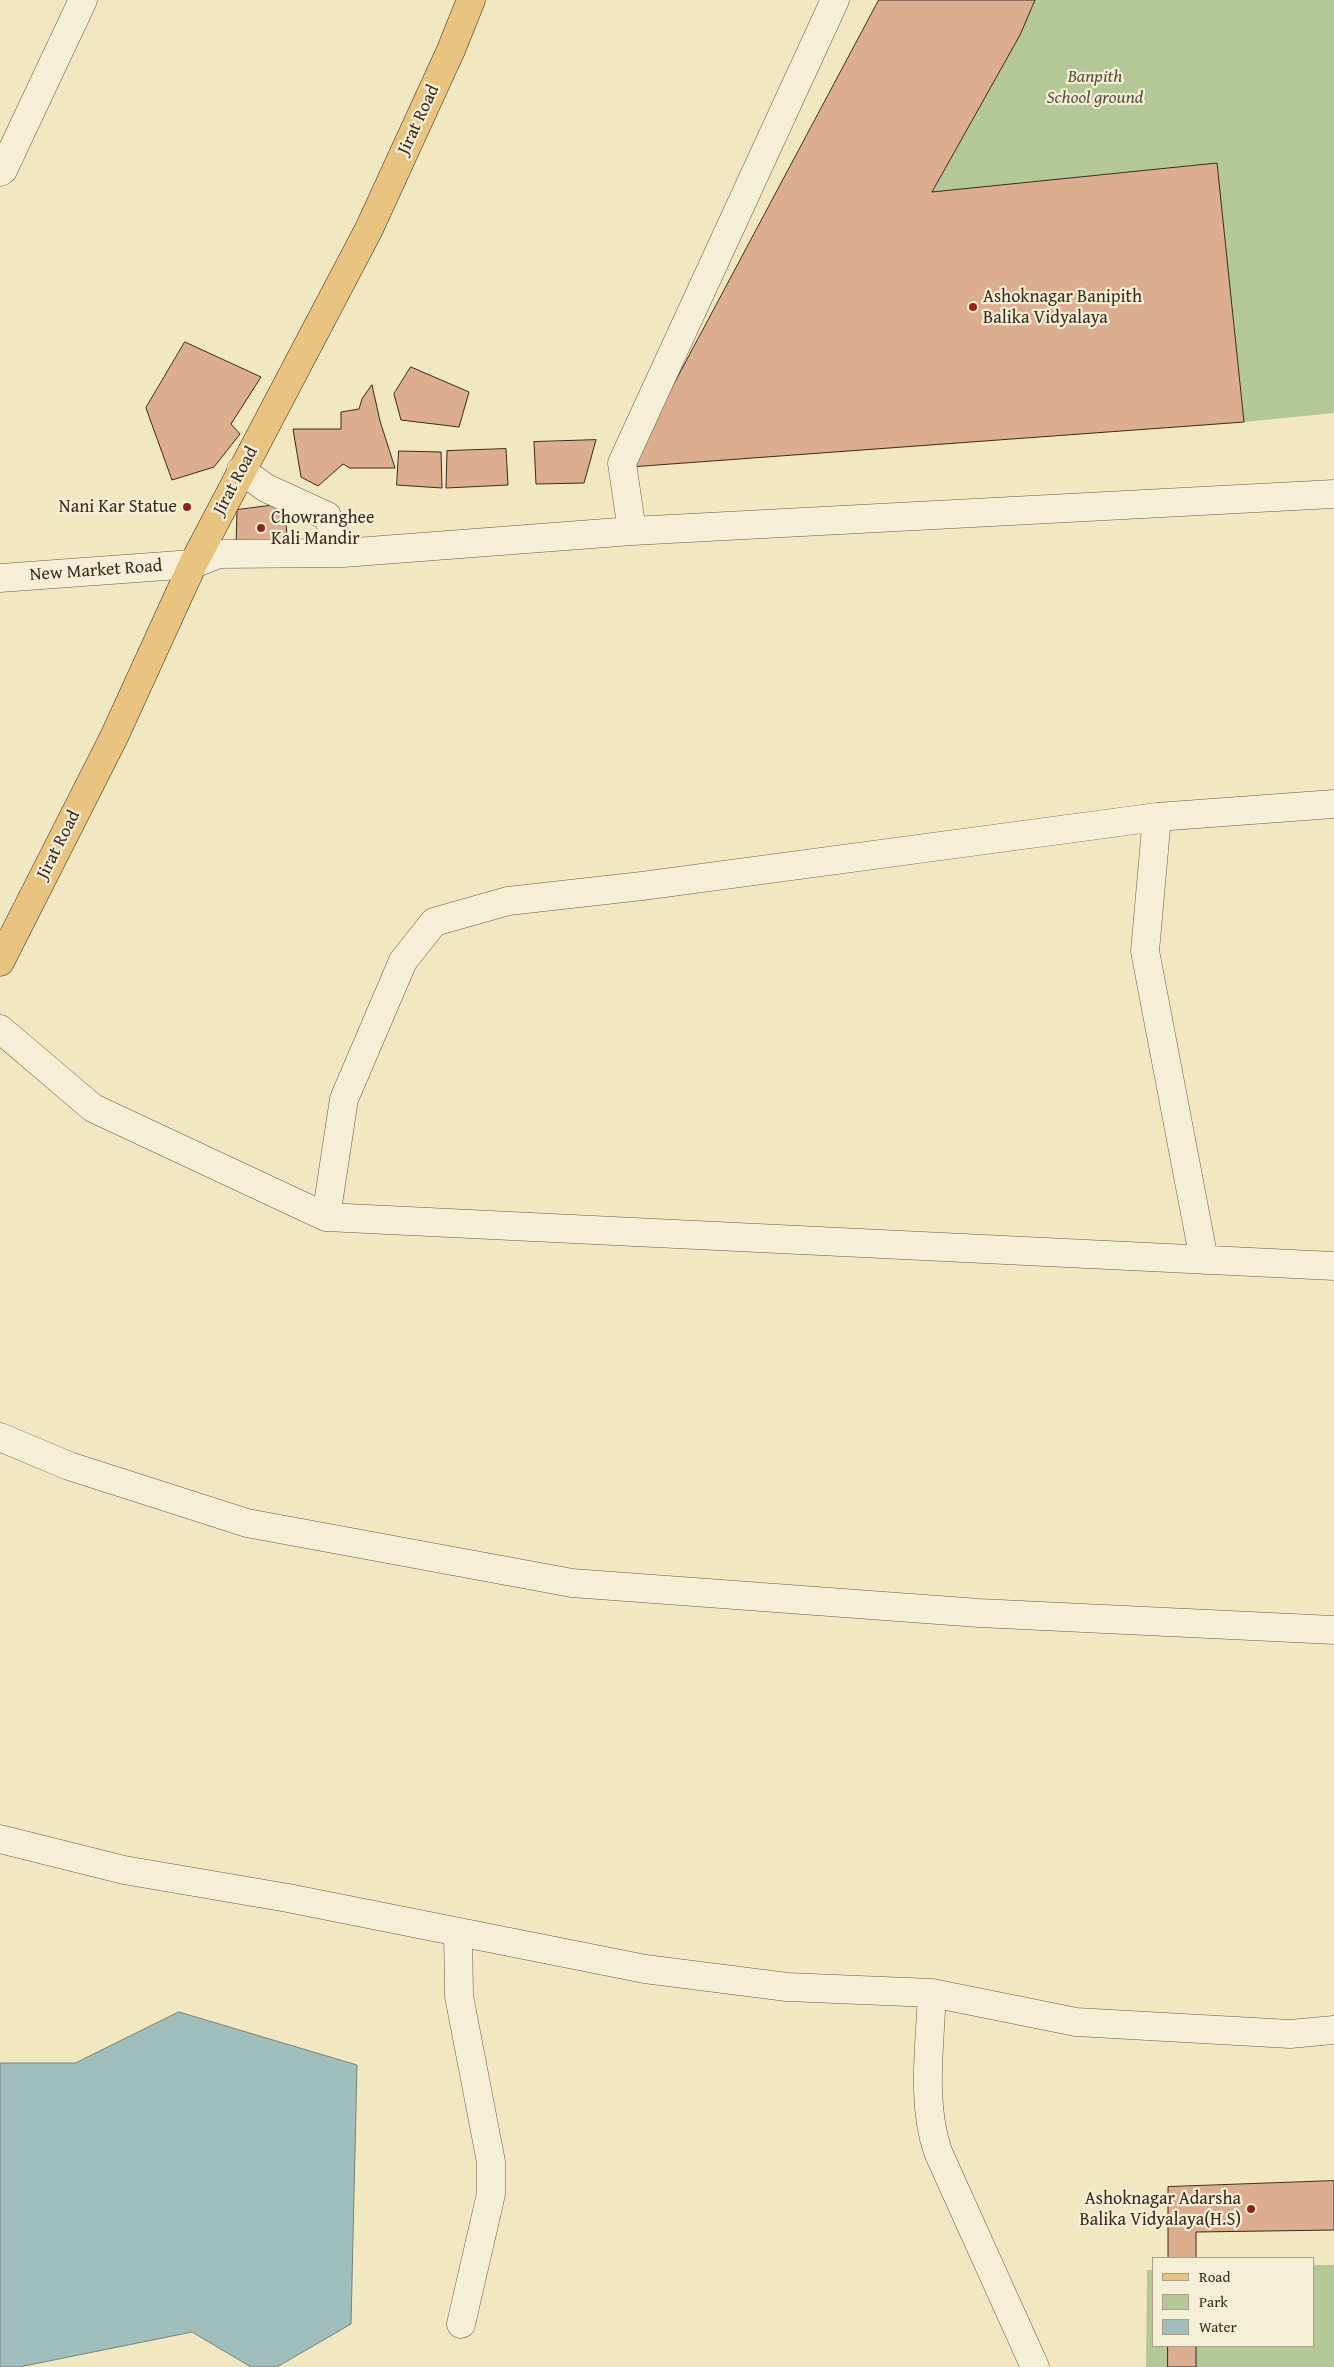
<!DOCTYPE html>
<style>
body{margin:0}
#map{position:relative;width:1334px;height:2367px;overflow:hidden;background:#f1e7c1;font-family:"Gentium Book Plus",serif}
canvas{display:block}
.legend{position:absolute;left:1152px;top:2257px;width:162px;height:90px;box-sizing:border-box;background:#f6efd7;border:1px solid #aba08c;margin:0;padding:6px 9px;list-style:none;font-size:15px;color:#3a2a1c}
.legend li{display:flex;align-items:center;gap:10px;height:25px}
.legend b{width:25px;border:1px solid #aba08c}
</style>
<div id="map">
<canvas width="1334" height="2367"></canvas>
<ul class="legend">
<li><b style="height:6px;background:#e8c480"></b>Road</li>
<li><b style="height:14px;background:#b4c797"></b>Park</li>
<li><b style="height:14px;background:#9fbebc"></b>Water</li>
</ul>
</div>
<script>
const g = document.querySelector('canvas').getContext('2d');
g.lineJoin = 'round';
function paint(path, color) {
  g.fillStyle = color;
  g.fill(path, 'evenodd');
}
function strokePath(path, color, width, dash) {
  g.strokeStyle = color;
  g.lineWidth = width;
  g.lineCap = dash ? 'butt' : 'round';
  g.setLineDash(dash || []);
  g.stroke(path);
}
function write(font, color, halo, rows, align = 'center') {
  g.font = font + ' "Gentium Book Plus",serif';
  g.lineWidth = 4.5;
  g.setLineDash([]);
  g.textBaseline = 'middle';
  g.strokeStyle = halo;
  g.fillStyle = color;
  for (const [text, x, y, turn = 0] of rows) {
    g.save();
    g.translate(x, y);
    g.rotate((+turn || 0) * Math.PI / 180);
    g.textAlign = isNaN(turn) ? turn : align;
    if (halo) g.strokeText(text, 0, 0);
    g.fillText(text, 0, 0);
    g.restore();
  }
}
paint(new Path2D(`
 M1035,0h299v413l-90,9 -27,-259 -285,29 88,-157z
 M1313,2265h21v102h-188l1,-97h6v76h160z`), '#b4c797');
const water = new Path2D(`
 M179,2012l178,53 -6,259 -74,43h-26l-59,-35 -173,35h-19v-304h75z`);
paint(water, '#9fbebc');
strokePath(water, '#77837c', 1);
const building = new Path2D(`
 M879,0h156l-15,35 -88,157 285,-29 27,259 -614,45z
 M185,342l76,35 -30,47 9,10 -26,33 -42,13 -26,-72z
 M411,367l58,25 -10,35 -58,-7 -7,-26z
 M372,385l8,36 15,47h-45l-7,-4 -25,22 -17,-9 -8,-48h48v-17l18,-3 3,-10z
 M596,440l-12,43 -48,1 -2,-42z
 M506,449l2,36 -62,3 1,-37z
 M399,451l42,1 1,36 -45,-3z
 M284,504l4,41 -52,2 1,-37z
 M1334,2181v49l-138,2v26h-28v-71z
 M1168,2346h28v21h-28z`);
paint(building, '#ddad90');
strokePath(building, '#3a2a1c', 1);
const minor = new Path2D(`
 M0,172l3,-2 80,-170
 M241,470l25,18 61,28 16,37
 M632,531l-10,-68 213,-463
 M0,578l193,-14 26,-10 124,-1 289,-22 702,-37
 M1157,817l177,-13
 M0,1029l93,79 233,109 1008,49
 M326,1217l18,-118 59,-138 31,-39 74,-21 134,-15 515,-69 -12,134 59,309
 M0,1437l69,29 178,57 325,60 407,30 355,17
 M0,1839l124,31 164,28 357,71 142,18 145,6 144,29 214,12 44,-4
 M458,1932l1,64 32,166v32l-30,130
 M932,1993c-2,52 -11,109 6,159l97,215`);
const major = new Path2D(`
 M0,962l114,-225 79,-173 176,-335 82,-179 20,-50`);
strokePath(minor, '#685945', 29);
strokePath(major, '#3a2a1c', 29);
strokePath(minor, '#f6efd7', 28);
strokePath(major, '#e8c480', 28);
for (const [x, y, r, color] of [
 [973,307,5,"#8f2418"],
 [187,507,5,"#8f2418"],
 [261,528,5,"#8f2418"],
 [1251,2209,5,"#8f2418"]
]) {
  const dot = new Path2D();
  dot.arc(x, y, r, 0, 2 * Math.PI);
  g.fillStyle = color;
  g.fill(dot);
  strokePath(dot, '#f6efd7', 2);
}
write('italic 18px', '#58513b', '#f6efd7', [
 ["Banpith",1095,77],
 ["School ground",1095,98]
]);
write('18px', '#3a2a1c', '#f6efd7', [
 ["Jirat Road",419,120,-65],
 ["Jirat Road",236,481,-62],
 ["New Market Road",96,571,-4],
 ["Jirat Road",59,845,-63]
]);
write('18px', '#3a2a1c', '#f6efd7', [
 ["Ashoknagar Banipith",983,297],
 ["Balika Vidyalaya",983,318],
 ["Nani Kar Statue",177,507,"right"],
 ["Chowranghee",271,518],
 ["Kali Mandir",271,539],
 ["Ashoknagar Adarsha",1241,2199,"right"],
 ["Balika Vidyalaya(H.S)",1241,2220,"right"]
], 'left');
</script>
